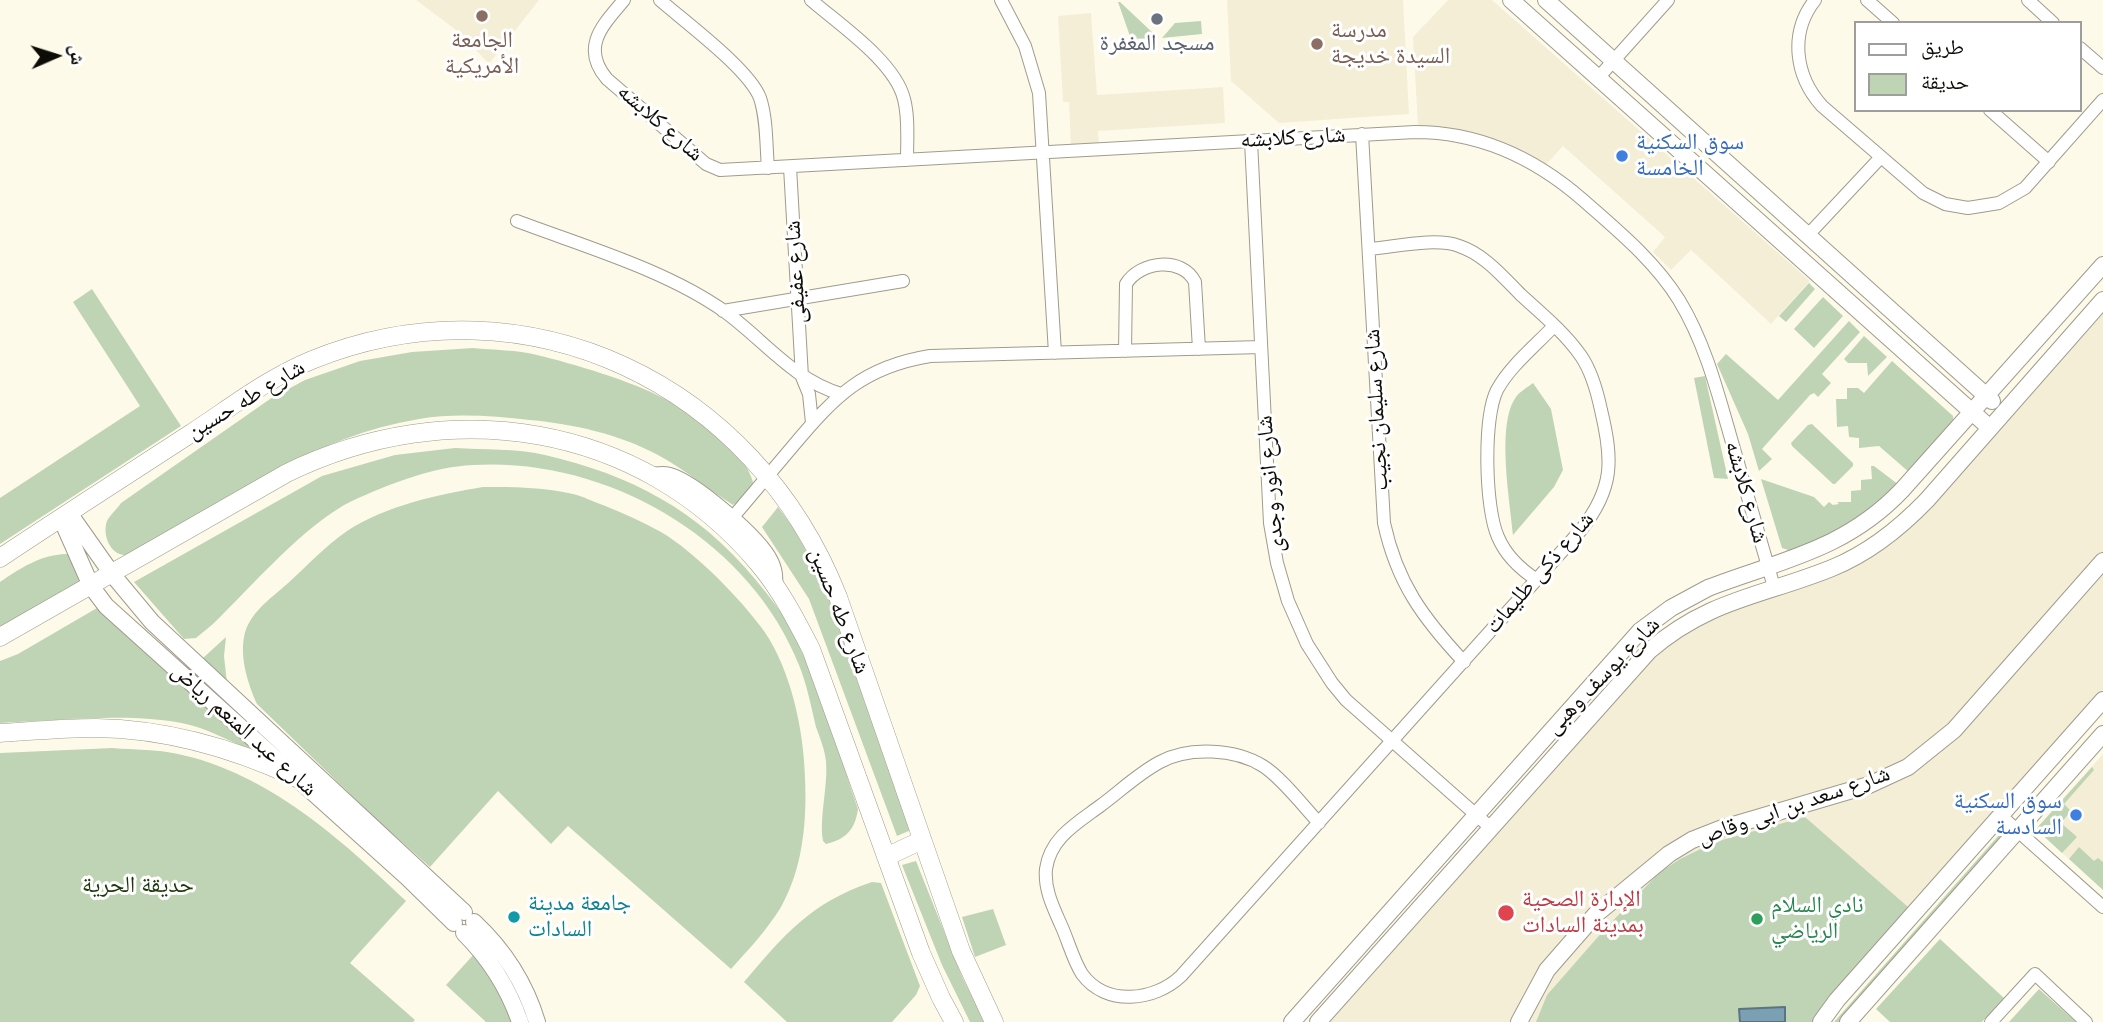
<!DOCTYPE html>
<meta charset="utf-8">
<style>
body{margin:0}
#map{position:relative;width:2103px;height:1022px;overflow:hidden;background:#fefaea;font-family:"Space Grotesk","Noto Naskh Arabic",sans-serif}
canvas{display:block}
.legend{position:absolute;left:1854px;top:21px;width:228px;height:91px;box-sizing:border-box;background:#fff;border:2px solid #9e9e9c;margin:0;padding:9px 12px;list-style:none;font-size:21px;color:#0d0c07}
.legend li{display:flex;align-items:center;gap:14px;height:35px}
.legend b{width:35px;border:2px solid #9e9e9c}
.north{position:absolute;left:21px;top:21px;width:70px;height:70px;-webkit-text-stroke:5px #fff;paint-order:stroke;rotate:87deg;font-size:19px;font-weight:700;line-height:28px;text-align:center;color:#0d0c07}
.north::after{content:'';display:block;margin:auto;width:24px;height:32px;background:#0d0c07;clip-path:polygon(50% 0,100% 100%,50% 72%,0 100%)}
</style>
<div id="map">
<canvas width="2103" height="1022"></canvas>
<ul class="legend">
<li><b style="height:9px;background:#fff"></b>طريق</li>
<li><b style="height:19px;background:#bfd4b4"></b>حديقة</li>
</ul>
<div class="north">ش</div>
</div>
<script>
const g = document.querySelector('canvas').getContext('2d');
g.lineJoin = 'round';
function paint(path, color) {
  g.fillStyle = color;
  g.fill(path, 'evenodd');
}
function strokePath(path, color, width, dash) {
  g.strokeStyle = color;
  g.lineWidth = width;
  g.lineCap = dash ? 'butt' : 'round';
  g.setLineDash(dash || []);
  g.stroke(path);
}
function write(font, color, halo, rows, align = 'center') {
  g.font = font + ' "Space Grotesk","Noto Naskh Arabic",sans-serif';
  g.lineWidth = 6;
  g.setLineDash([]);
  g.textBaseline = 'middle';
  g.strokeStyle = halo;
  g.fillStyle = color;
  for (const [text, x, y, turn = 0] of rows) {
    g.save();
    g.translate(x, y);
    g.rotate((+turn || 0) * Math.PI / 180);
    g.textAlign = isNaN(turn) ? turn : align;
    if (halo) g.strokeText(text, 0, 0);
    g.fillText(text, 0, 0);
    g.restore();
  }
}
paint(new Path2D(`
 M416,0h123l-50,64 -29,-31z
 M1227,0h176l6,114 -130,9 -48,-42z
 M1448,0h44l318,281 -39,43 -80,-74 -20,20 -18,-18 12,-15 -102,-91 -19,21 -126,-40 -5,-90z
 M1091,13l6,82 126,-8 2,36 -127,8 1,15 -28,1 -2,-45h-6l-5,-86z
 M2103,310v388l-286,324h-489l315,-360 53,-37 182,-77z
 M2103,754v136l-67,-61z`), '#f4eed7');
paint(new Path2D(`
 M1118,2h2l33,31v5l-22,1z
 M1201,21l1,13 -40,4 13,-15z
 M1809,283l6,6 -29,33 -7,-6z
 M92,289l89,137 -181,118v-46l140,-92 -67,-104z
 M1823,297l20,19 -29,32 -20,-19z
 M1849,321l11,11 -38,42 9,9 -13,14 -4,-4 -4,2 -48,54 10,10 -13,12 -11,-37 -31,-70 9,-10 52,46z
 M1864,336l23,21 -19,19 -1,-13h-19l-4,-4z
 M473,348c21,2 44,2 64,7 37,9 95,26 128,44 28,15 80,51 88,83 -5,10 -10,17 -20,23 -25,-16 -49,-36 -75,-50 -39,-21 -85,-31 -128,-35 -37,-4 -75,-7 -111,-1 -103,17 -192,78 -278,132 -5,2 -10,5 -16,4 -15,0 -23,-21 -18,-34 3,-6 10,-12 14,-18l149,-104 35,-19 55,-19 52,-9z
 M1892,361l61,55 1,10 -44,47 -31,-27 -20,2v-10l-10,-1 -1,-11 -11,1 -1,-28h11v-11h11l6,5z
 M1705,376l23,103 -14,-1 -20,-100z
 M1533,383l18,26 12,61 -9,17 -41,48c-3,-34 -17,-111 3,-138 3,-5 12,-10 17,-14z
 M1812,424l41,39v3l-18,18h-2l-41,-38 -1,-3 17,-18z
 M455,448c29,2 61,0 90,7 86,20 153,55 210,124 14,17 29,35 39,56 27,55 44,116 64,174 -3,21 -12,30 -32,35l-3,-3c-4,-24 5,-53 3,-79 -1,-12 -6,-24 -10,-35 -5,-21 -9,-42 -17,-62 -50,-126 -192,-208 -326,-200 -41,2 -84,19 -121,36 -46,22 -102,87 -139,123l-17,14 -12,1 -50,-57 188,-106 73,-21z
 M1871,466h3l25,19 -43,40 -62,27 -12,-4 -21,-69 53,18 10,10 5,-5 4,3 6,-1 -2,-2h14v-11l10,-1v-10l11,-1z
 M483,487c30,0 61,0 90,7 10,2 20,8 30,11 20,8 40,17 58,27 34,20 80,67 103,99 27,39 40,100 41,147 2,43 -2,90 -24,129 -14,23 -32,42 -50,62l-163,-143 -17,18 -53,-53 -68,76 -53,-47 -120,-116c-9,-20 -17,-45 -13,-67 4,-23 26,-38 43,-53 19,-17 38,-38 60,-53 40,-26 90,-36 136,-44z
 M778,507l16,22 31,55 86,246 -14,6 -88,-237 -47,-72z
 M66,554l8,3 6,28 -80,45v-48c21,-14 40,-27 66,-28z
 M97,608l43,35 119,111c-19,-8 -39,-19 -59,-26 -53,-18 -143,-7 -200,-5v-62l18,-7z
 M226,637l-2,19 3,27 -22,-19 -2,-6z
 M113,748c21,2 44,1 65,6 90,19 164,86 228,147l-56,62 65,57 -2,2h-413v-269z
 M2092,767l2,3 -30,34 7,7 -10,12 16,14 -15,16 -26,-24z
 M1805,817l103,90 -77,87 -19,28h-276l11,-27 8,-9 49,-56 56,-58 20,-13 35,-17z
 M1999,835l3,4 -162,183h-6z
 M2079,847l15,14 4,-3 5,4v28l-34,-31z
 M916,861l47,118 22,43h-15l-28,-57 -40,-100z
 M872,882l9,1 39,103 -4,9 -24,27h-105l-43,-40c41,-48 66,-79 128,-100z
 M993,909l13,36 -31,12 -13,-40z
 M1940,939l64,59 -22,24h-92l-14,-13z
 M475,953l12,11 28,58h-29l-40,-37z
 M2039,989l37,33h-67z`), '#bfd4b4');
const water = new Path2D(`
 M1785,1007v15h-45l-1,-13z`);
paint(water, '#7ba0b4');
strokePath(water, '#5a7480', 2);
const minor = new Path2D(`
 M624,0c-21,25 -44,47 -17,79l99,85 14,6 695,-38c64,0 121,27 168,68 35,31 71,60 96,100 28,46 40,98 55,149 13,46 27,92 40,138
 M660,0c25,22 89,69 100,98 7,21 6,47 8,70
 M811,0c29,25 84,62 93,99 5,19 3,41 3,61
 M1001,0l24,46 14,47 16,260
 M1815,0c-26,33 -20,76 7,106l101,87 22,11 23,4 31,-5 26,-15 78,-88
 M1867,0l26,23
 M2028,0l25,23
 M2080,48l23,20
 M1598,78l70,-78
 M1990,110l59,52
 M1362,134l22,389c13,60 39,95 80,139
 M1251,141l19,382 7,40 11,38 19,43 25,39 14,17 145,128
 M790,167l12,210 7,17 3,29
 M517,221c66,25 149,49 207,90 39,28 69,69 117,83
 M1808,235l73,-78
 M723,311l180,-30
 M1125,351l1,-67c14,-23 56,-28 69,-2l4,67
 M649,475c7,-2 14,-3 21,-1 25,7 91,63 102,87 4,8 5,17 4,26
 M733,517c20,-24 40,-47 60,-71 42,-50 70,-79 137,-90l331,-9
 M1537,580c-17,-11 -31,-24 -39,-43 -13,-28 -15,-119 -1,-147 13,-24 38,-44 57,-64
 M2000,815l103,92
 M1319,823c-15,-16 -38,-46 -56,-57 -27,-17 -74,-20 -103,-4 -21,11 -41,30 -60,44 -23,17 -50,32 -54,63 -2,20 7,38 15,56 7,15 12,35 21,49 24,33 73,27 99,2l400,-446c33,-42 32,-70 20,-120 -4,-19 -9,-38 -20,-54 -16,-23 -39,-42 -60,-61 -18,-18 -37,-41 -62,-49 -23,-9 -65,1 -90,3
 M1991,1022l44,-48 51,48`);
const tertiary = new Path2D(`
 M1511,0l479,428
 M1546,0l446,401
 M69,513l43,61 40,48 312,290
 M61,518l30,68 15,20 302,272 46,45
 M474,922c30,28 51,60 63,100
 M464,933c26,26 44,54 56,89
 M1292,1022l348,-391 31,-23 37,-20c73,-28 137,-38 194,-98l201,-225
 M1318,1022l331,-371c60,-52 114,-55 183,-83 37,-15 68,-40 95,-68l176,-200
 M1519,1022l28,-52 48,-55 74,-61 23,-14 28,-11 149,-44 39,-18 46,-37 149,-169
 M1821,1022l16,-22 266,-300
 M1848,1022l255,-288`);
const secondary = new Path2D(`
 M0,558c63,-42 127,-83 190,-124 40,-26 78,-56 122,-74 216,-87 443,25 526,237l123,354 33,71
 M0,637l287,-164c162,-79 352,-51 471,90 22,26 37,55 53,86l110,304 20,45 13,24
 M0,733c32,-2 64,-5 96,-5 71,1 137,20 201,50
 M886,857l36,-17`);
strokePath(minor, '#9f9c8d', 14);
strokePath(tertiary, '#9f9c8d', 18);
strokePath(secondary, '#9f9c8d', 19);
strokePath(minor, '#fff', 12);
strokePath(tertiary, '#fff', 16);
strokePath(secondary, '#fff', 18);
for (const [x, y, r, color] of [
 [482,16,7,"#8d6e63"],
 [1157,19,7,"#6b7280"],
 [1317,44,7,"#8d6e63"],
 [1622,156,7,"#3f7fe0"],
 [2076,815,7,"#3f7fe0"],
 [1506,913,9,"#e0444e"],
 [514,917,7,"#0f9aa8"],
 [1757,919,7,"#2e9e5b"]
]) {
  const dot = new Path2D();
  dot.arc(x, y, r, 0, 2 * Math.PI);
  g.fillStyle = color;
  g.fill(dot);
  strokePath(dot, '#fff', 2.5);
}
write('23px', '#785e54', '#fff', [
 ["مدرسة",1331,31],
 ["السيدة خديجة",1331,57],
 ["الجامعة",482,41,"center"],
 ["الأمريكية",482,67,"center"]
], 'left');
write('23px', '#5b616d', '#fff', [
 ["مسجد المغفرة",1157,44]
]);
write('23px', '#0d0c07', '#fff', [
 ["شارع كلابشه",660,123,41],
 ["شارع كلابشه",1293,138,-3],
 ["شارع عفيفى",796,272,-93],
 ["شارع طه حسين",246,400,-31],
 ["شارع سليمان نجيب",1377,410,-93],
 ["شارع انور وجدى",1271,484,-95],
 ["شارع كلابشه",1746,492,74],
 ["شارع ذكى طليمات",1540,573,-49],
 ["شارع طه حسين",839,611,69],
 ["شارع يوسف وهبى",1603,676,-46],
 ["شارع عبد المنعم رياض",244,730,42],
 ["شارع سعد بن ابى وقاص",1794,806,-19]
]);
write('23px', '#366cbe', '#fff', [
 ["سوق السكنية",1636,143],
 ["الخامسة",1636,169],
 ["سوق السكنية",2062,802,"right"],
 ["السادسة",2062,828,"right"]
], 'left');
write('23px', '#1c3807', '#fff', [
 ["حديقة الحرية",138,886]
]);
write('23px', '#be3a42', '#fff', [
 ["الإدارة الصحية",1522,900],
 ["بمدينة السادات",1522,926]
], 'left');
write('23px', '#0d838f', '#fff', [
 ["جامعة مدينة",528,904],
 ["السادات",528,930]
], 'left');
write('23px', '#27864d', '#fff', [
 ["نادي السلام",1771,906],
 ["الرياضي",1771,932]
], 'left');
</script>
